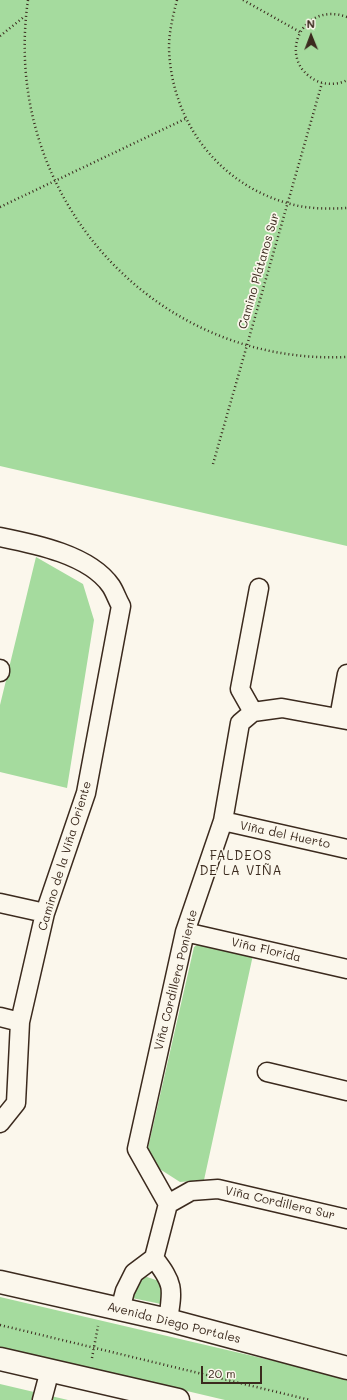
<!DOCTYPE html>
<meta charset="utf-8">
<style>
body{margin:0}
#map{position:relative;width:347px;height:1400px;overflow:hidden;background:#fbf7ec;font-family:Mali,sans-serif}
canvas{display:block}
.north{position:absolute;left:291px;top:16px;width:40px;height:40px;-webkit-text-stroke:3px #fbf7ec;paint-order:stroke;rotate:359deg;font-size:11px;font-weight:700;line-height:16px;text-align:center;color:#3b2a1e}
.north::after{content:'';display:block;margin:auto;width:14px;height:18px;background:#3b2a1e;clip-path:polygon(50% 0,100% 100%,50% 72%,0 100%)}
.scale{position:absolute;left:201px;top:1366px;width:61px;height:18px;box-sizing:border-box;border:2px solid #3b2a1e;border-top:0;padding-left:5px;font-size:12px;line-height:14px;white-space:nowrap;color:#3b2a1e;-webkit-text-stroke:3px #fbf7ec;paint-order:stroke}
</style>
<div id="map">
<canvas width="347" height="1400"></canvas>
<div class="north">N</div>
<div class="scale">20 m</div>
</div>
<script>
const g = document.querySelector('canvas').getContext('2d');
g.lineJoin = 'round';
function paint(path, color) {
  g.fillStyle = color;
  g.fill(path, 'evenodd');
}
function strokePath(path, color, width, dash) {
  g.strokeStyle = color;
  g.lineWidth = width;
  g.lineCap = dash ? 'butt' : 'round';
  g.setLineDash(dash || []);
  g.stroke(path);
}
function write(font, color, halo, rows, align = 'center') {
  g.font = font + ' Mali,sans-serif';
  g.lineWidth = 3.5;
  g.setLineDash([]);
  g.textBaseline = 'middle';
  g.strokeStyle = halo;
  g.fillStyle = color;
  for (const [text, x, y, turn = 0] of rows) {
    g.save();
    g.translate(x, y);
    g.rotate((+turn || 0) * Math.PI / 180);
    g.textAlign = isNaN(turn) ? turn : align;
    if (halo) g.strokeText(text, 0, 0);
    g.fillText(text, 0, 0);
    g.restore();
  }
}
paint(new Path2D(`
 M0,0h347v546l-347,-80z
 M36,557l47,27 11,36 -27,168 -67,-16v-67z
 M201,942l52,13 -49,225 -24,2 -25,-16 -7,-18 46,-201z
 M144,1276l18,6 2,7 -3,15 -29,-6 5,-16z
 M0,1297l347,81v22h-122l-225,-53z
 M0,1384l68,16h-68z`), '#a5db9e');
const minor = new Path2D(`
 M0,537c35,7 90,18 111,49 4,6 6,13 10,20l-35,187 -41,120 -25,109 -4,81 -16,20
 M0,669v3
 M253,712l-13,-23 19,-101
 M253,712l29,-4 65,12
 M339,718l8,-44
 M223,821l124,28
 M0,903l45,10
 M185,932l162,37
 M0,1017l20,5
 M267,1072l80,19
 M168,1204l-31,-55 48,-217 38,-111 17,-98 13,-11
 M168,1204l23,-13 27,-2 129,30
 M154,1258c20,26 19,30 14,62
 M120,1310l5,-19 9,-18 20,-15 14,-54
 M42,1400l8,-30`);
const tertiary = new Path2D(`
 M0,1282l168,38 179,48
 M0,1359l178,41`);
strokePath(minor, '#3b2a1e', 21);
strokePath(tertiary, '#3b2a1e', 25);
strokePath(new Path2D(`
 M28,0c-28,193 124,366 319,357
 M177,0c-4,16 -8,31 -8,48 2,72 48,135 118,155 19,6 40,6 60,5
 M243,0l57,32
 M347,17c-46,-17 -72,44 -30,64 9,4 21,4 30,-1
 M0,36l25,-20
 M0,207l185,-88
 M213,464l109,-381
 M0,1325l310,75
 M92,1358l6,-32`), '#3b2a1e', 2.5, [1, 3]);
strokePath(minor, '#fbf7ec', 18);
strokePath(tertiary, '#fbf7ec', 22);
write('12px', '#3b2a1e', '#fbf7ec', [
 ["Camino Plátanos Sur",259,271,-74],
 ["Viña del Huerto",285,835,12],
 ["Camino de la Viña Oriente",65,856,-73],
 ["Viña Florida",266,950,13],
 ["Viña Cordillera Poniente",176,980,-76],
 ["Viña Cordillera Sur",280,1203,13],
 ["Avenida Diego Portales",174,1323,14]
]);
g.letterSpacing = '1px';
write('13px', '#3b2a1e', '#fbf7ec', [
 ["FALDEOS",241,856],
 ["DE LA VIÑA",241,871]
]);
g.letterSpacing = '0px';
</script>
